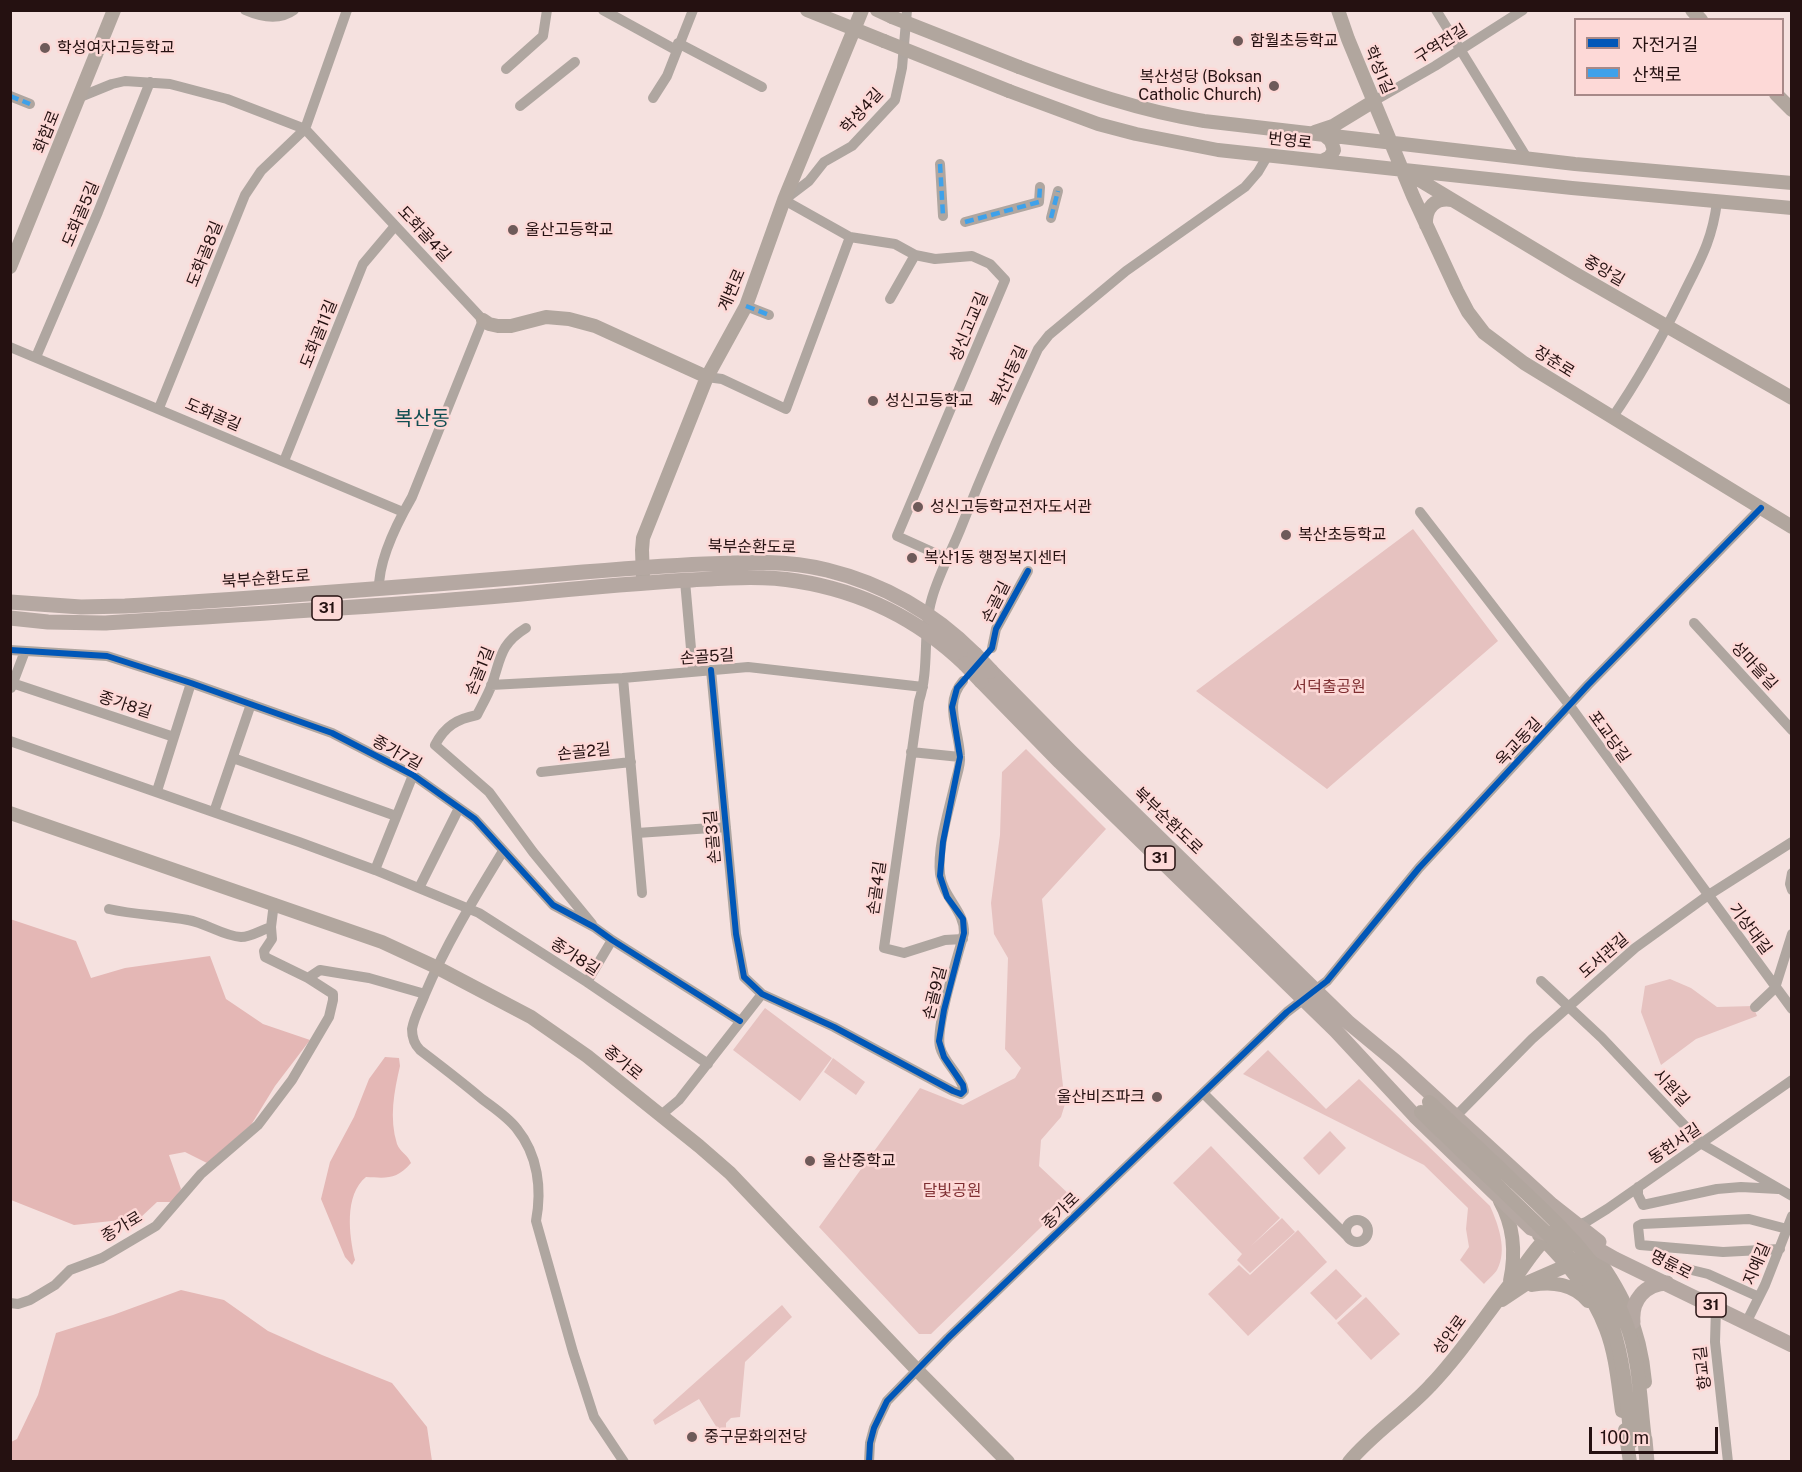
<!DOCTYPE html>
<meta charset="utf-8">
<style>
body{margin:0}
#map{position:relative;width:1802px;height:1472px;overflow:hidden;background:#f5e1df;font-family:"Public Sans","Noto Sans KR",sans-serif}
canvas{display:block}
.frame{position:absolute;inset:0;border:12px solid #251111;pointer-events:none}
.legend{position:absolute;left:1574px;top:18px;width:210px;height:78px;box-sizing:border-box;background:#fdd9d7;border:2px solid #a78988;margin:0;padding:8px 10px;list-style:none;font-size:18px;color:#251111}
.legend li{display:flex;align-items:center;gap:12px;height:30px}
.legend b{width:30px;border:2px solid #a78988}
.scale{position:absolute;left:1589px;top:1427px;width:129px;height:27px;box-sizing:border-box;border:3px solid #251111;border-top:0;padding-left:8px;font-size:18px;line-height:21px;white-space:nowrap;color:#251111;-webkit-text-stroke:4px #fdd9d7;paint-order:stroke}
</style>
<div id="map">
<canvas width="1802" height="1472"></canvas>
<div class="frame"></div>
<ul class="legend">
<li><b style="height:8px;background:#0057b8"></b>자전거길</li>
<li><b style="height:8px;background:#3ea1ea"></b>산책로</li>
</ul>
<div class="scale">100 m</div>
</div>
<script>
const g = document.querySelector('canvas').getContext('2d');
g.lineJoin = 'round';
function paint(path, color) {
  g.fillStyle = color;
  g.fill(path, 'evenodd');
}
function strokePath(path, color, width, dash) {
  g.strokeStyle = color;
  g.lineWidth = width;
  g.lineCap = dash ? 'butt' : 'round';
  g.setLineDash(dash || []);
  g.stroke(path);
}
function write(font, color, halo, rows, align = 'center') {
  g.font = font + ' "Public Sans","Noto Sans KR",sans-serif';
  g.lineWidth = 5;
  g.setLineDash([]);
  g.textBaseline = 'middle';
  g.strokeStyle = halo;
  g.fillStyle = color;
  for (const [text, x, y, turn = 0] of rows) {
    g.save();
    g.translate(x, y);
    g.rotate((+turn || 0) * Math.PI / 180);
    g.textAlign = isNaN(turn) ? turn : align;
    if (halo) g.strokeText(text, 0, 0);
    g.fillText(text, 0, 0);
    g.restore();
  }
}
paint(new Path2D(`
 M1413,529l85,112 -171,148 -131,-98z
 M1026,749l80,80 -64,70 23,205 -4,13 -20,23 -2,26 33,31 -141,137h-12l-100,-107 101,-139 43,17 52,-27 6,-10 -16,-19 3,-91 -14,-24 -3,-31 9,-68 2,-63z
 M1670,979l21,9 26,19 36,-1 4,10 -61,23 -35,26 -20,-53 4,-26z
 M765,1008l67,50 -32,43 -67,-51z
 M1268,1050l58,59 33,-30 131,127c8,18 18,44 7,64 -3,5 -9,9 -13,14l-24,-24 9,-13 -3,-18 2,-21 -44,-43 -181,-91z
 M833,1058l32,24 -9,13 -32,-23z
 M1330,1131l16,17 -27,27 -16,-17z
 M1211,1146l69,72 -29,28 31,-28 13,14 -45,41 -13,-13 5,-6 -69,-71z
 M1298,1230l29,32 -79,74 -40,-42 31,-29 11,10z
 M1336,1269l26,27 -26,24 -26,-27z
 M1366,1297l34,37 -29,26 -34,-37z
 M782,1305l10,12 -47,45 -5,55 -9,1 -5,5v9l-4,4 -23,-37 -44,26 -2,-5z`), '#e6c2c0');
paint(new Path2D(`
 M10,919l66,22 15,37 34,-10 85,-12 16,43 37,25 47,16 -35,46 -24,39 -44,38 -22,-11 -16,3 12,34 -9,13h-15l-17,16 -66,7 -63,-25z
 M385,1057l14,1 1,8c-6,26 -11,52 -3,78 3,8 11,11 14,19 -15,17 -24,15 -45,14 -22,18 -17,58 -11,83l-3,5 -7,-8 -24,-58 9,-37 24,-45 15,-38z
 M181,1290l43,10 44,31 54,24 70,28 35,44 5,34h-421v-19l6,-3 21,-44 18,-62 57,-18z`), '#e4b7b5');
strokePath(new Path2D(`
 M245,10c16,7 34,11 49,0
 M603,10l73,40
 M907,10l-5,58 -7,32 -43,46 -28,16 -15,19 -25,19 66,37 45,7 20,11 20,4 37,-3 18,8 15,16 -108,256 51,23
 M1436,10l91,148
 M678,43l84,44
 M506,69l37,-33 4,-26
 M10,96l20,8
 M80,97l32,-13 13,-3 45,3 57,15 78,30 178,191 -71,177c-15,26 -34,63 -33,93
 M653,98l14,-22 26,-66
 M1374,101l61,-35 88,-56
 M520,106l55,-44
 M940,164l3,52
 M1051,218l7,-27
 M965,222l74,-20 1,-15
 M890,299l25,-44
 M746,306l23,9
 M10,347l393,165
 M36,357l62,-145 52,-130
 M707,377l15,2 64,30 64,-172
 M159,408l86,-213 16,-24 44,-42 42,-119
 M1612,418c27,-39 49,-79 70,-121 17,-35 30,-55 35,-95
 M284,461l79,-197 32,-38
 M1420,512l150,194 222,303
 M685,581l8,90
 M1694,623l98,107
 M526,628c-26,16 -25,30 -34,56 -4,11 -10,21 -15,31 -20,4 -32,11 -42,30l54,47 44,60 59,72
 M992,648l4,-19 32,-58
 M10,650l97,6 84,27 141,50 81,42 62,44 78,86 41,22 18,13 128,81
 M711,670l25,264 8,43 18,17 72,33 119,64 8,3 3,-3c-2,-15 -20,-28 -24,-44 -5,-20 18,-91 24,-114 1,-22 -21,-35 -24,-59 -3,-27 9,-64 15,-91 2,-8 6,-19 5,-27 -1,-28 -17,-52 3,-75
 M623,678l19,215
 M12,683l162,54
 M491,685l132,-7 125,-11 175,20
 M11,688l14,-37
 M10,741l289,101 76,28 104,43 108,69 121,82
 M911,752l49,5
 M233,758l163,58
 M541,772l90,-10
 M157,791l34,-108
 M214,812l37,-108
 M637,833l89,-6
 M503,851c-28,46 -57,93 -78,143 -4,11 -11,23 -13,35 0,9 2,15 8,21 21,16 42,32 62,49 12,9 26,18 35,30 21,26 25,60 19,92l37,131 21,65 30,45
 M375,870l38,-95
 M1792,873l-2,11 2,6
 M419,888l40,-80
 M109,909c26,6 53,6 79,11 18,3 35,16 53,17 10,0 20,-7 30,-10
 M963,939l-18,1 -41,13 -20,-5 35,-247c11,-34 3,-69 13,-103 7,-24 19,-46 28,-68 24,-61 50,-121 78,-181l11,-14 77,-64 119,-84 13,-15 10,-17
 M308,978l12,-8 12,2 37,6 56,16
 M1541,981l61,57 100,106 90,52
 M587,982l25,-42
 M1755,1007l20,-19 17,-54
 M1203,1093l144,143
 M661,1115l18,-15 83,-106
 M1456,1116l76,-77 103,-91 72,-52 85,-54
 M1638,1187v8l5,10 74,-16 24,-2 37,2
 M1346 1231a11 11 0 1 1 22 0a11 11 0 1 1-22 0Z
 M1573,1227l13,-5 21,-13 185,-129
 M1780,1249l-57,3 -83,-7 -2,-19 4,-2 107,-5 38,10
 M1679,1267l29,7 51,23
 M10,1303l8,1 12,-4 25,-15 15,-15 32,-12 54,-32 45,-52 57,-49 34,-45 37,-63 4,-17v-6l-25,-16 -43,-21 -1,-6 8,-12 -1,-12 3,-24
 M1716,1308l-1,34 13,120
 M1746,1323l19,-38 27,-69
 M869,1462l1,-19 4,-15 13,-27 61,-63 339,-326 40,-31 92,-113 169,-183 173,-177`), '#afa6a0', 10);
strokePath(new Path2D(`
 M807,10l77,31
 M877,10l15,7
 M1338,10l10,29 65,157 44,95 11,21 16,21 40,30 268,164
 M1692,10l9,10
 M1019,67c61,23 121,44 185,54l371,43 217,19
 M1009,91l89,33 38,10 82,16 354,38 220,20
 M1776,94l16,16
 M1315,132l18,-6 41,-25
 M1322,161l8,-4 4,-7 -3,-9 -7,-6
 M1406,172l168,101 218,125
 M1426,225c-1,-17 9,-28 26,-25
 M10,267l104,-257
 M483,320l6,4 9,2h13l35,-9 23,2 26,7 112,51
 M643,578l-1,-28 1,-12 64,-161 39,-71 38,-106 78,-190
 M10,813l372,129 54,25 95,50 56,39 112,90 31,27 187,197 91,92
 M1500,1201c14,25 16,52 10,80
 M1539,1235c28,28 53,57 67,94 10,26 12,55 16,82
 M1587,1244c34,45 53,82 58,138
 M1532,1285c20,-4 42,-1 56,16
 M1502,1300l27,-18 46,-20
 M1625,1430l5,32
 M1349,1462c24,-29 56,-49 81,-76 33,-34 58,-75 88,-112 11,-15 23,-35 40,-44`), '#b1a69e', 14);
strokePath(new Path2D(`
 M10,602l71,5 44,-1c145,-8 290,-20 435,-32 48,-4 96,-8 145,-10 41,-2 82,-4 122,6 57,14 106,42 148,84
 M10,618l38,4 55,1c136,-8 273,-16 408,-28 61,-6 121,-12 181,-15 35,-2 70,-5 105,1 63,10 121,38 168,83
 M991,671l79,80 279,272 46,38 157,144 47,37
 M981,681l79,81 276,269 79,85 116,112 13,5 24,3 17,6 30,17 177,86
 M1633,1322c-2,-22 12,-38 34,-39
 M1645,1440l2,22`), '#b5a8a2', 15);
strokePath(new Path2D(`
 M892,17l127,50
 M884,41l125,50
 M1429,1102c28,26 56,52 84,79 44,41 91,84 113,142 14,37 14,79 19,117
 M1421,1112l133,128c24,26 47,54 59,88 12,36 14,76 18,114`), '#b1a69e', 14);
strokePath(new Path2D(`
 M975,654l16,17
 M965,664l16,17`), '#b5a8a2', 15);
strokePath(new Path2D(`
 M10,96l20,8
 M940,164l3,52
 M1051,218l7,-27
 M965,222l74,-20 1,-15
 M746,306l23,9`), '#3ea1ea', 4.5, [9, 4.5]);
strokePath(new Path2D(`
 M10,650l97,6 84,27 141,50 81,42 62,44 78,86 41,22 18,13 128,81
 M711,670l25,264 8,43 18,17 72,33 119,64 8,3 3,-3 -1,-6 -19,-28 -5,-16 5,-31 20,-77 -1,-14 -16,-22 -7,-21 3,-34 17,-85 -8,-50 5,-19 35,-40 4,-19 32,-58
 M869,1462l1,-19 4,-15 13,-27 61,-63 339,-326 40,-31 92,-113 169,-183 173,-177`), '#0057b8', 6);
for (const [x, y, r, color] of [
 [1238,41,6,"#6e5a59"],
 [45,48,6,"#6e5a59"],
 [1274,86,6,"#6e5a59"],
 [513,230,6,"#6e5a59"],
 [873,401,6,"#6e5a59"],
 [918,507,6,"#6e5a59"],
 [1286,535,6,"#6e5a59"],
 [912,558,6,"#6e5a59"],
 [1157,1097,6,"#6e5a59"],
 [810,1161,6,"#6e5a59"],
 [692,1437,6,"#6e5a59"]
]) {
  const dot = new Path2D();
  dot.arc(x, y, r, 0, 2 * Math.PI);
  g.fillStyle = color;
  g.fill(dot);
  strokePath(dot, '#fdd9d7', 2);
}
for (const [x, y, w] of [
 [327,608,30],
 [1160,858,30],
 [1711,1305,30]
]) {
  const box = new Path2D();
  box.roundRect(x - w / 2, y - 12, w, 24, 4.5);
  g.fillStyle = '#fdd9d7';
  g.fill(box);
  strokePath(box, '#251111', 1.5);
}
write('bold 15px', '#251111', null, [
 ["31",327,608],
 ["31",1160,858],
 ["31",1711,1305]
]);
write('16px', '#251111', '#fdd9d7', [
 ["함월초등학교",1250,41],
 ["학성여자고등학교",57,48],
 ["복산성당 (Boksan",1262,77,"right"],
 ["Catholic Church)",1262,95,"right"],
 ["울산고등학교",525,230],
 ["성신고등학교",885,401],
 ["성신고등학교전자도서관",930,507],
 ["복산초등학교",1298,535],
 ["복산1동 행정복지센터",924,558],
 ["울산비즈파크",1145,1097,"right"],
 ["울산중학교",822,1161],
 ["중구문화의전당",704,1437]
], 'left');
write('16px', '#251111', '#fdd9d7', [
 ["구역전길",1441,44,-32],
 ["학성1길",1379,70,67],
 ["학성4길",862,111,-48],
 ["화합로",47,132,-68],
 ["번영로",1290,141,6],
 ["도화골5길",81,214,-67],
 ["도화골4길",424,234,47],
 ["도화골8길",205,254,-68],
 ["중앙길",1604,271,30],
 ["계변로",732,290,-67],
 ["성신고교길",969,327,-67],
 ["도화골11길",319,334,-68],
 ["장춘로",1554,362,32],
 ["복산1동길",1009,376,-65],
 ["도화골길",213,415,23],
 ["북부순환도로",752,547,1],
 ["북부순환도로",266,579,-4],
 ["손골길",996,602,-63],
 ["손골5길",707,657,-4],
 ["성마을길",1754,666,47],
 ["손골1길",480,671,-68],
 ["종가8길",125,705,18],
 ["포교당길",1609,737,54],
 ["옥교동길",1519,742,-47],
 ["손골2길",584,752,-6],
 ["종가7길",397,753,29],
 ["북부순환도로",1168,821,44],
 ["손골3길",713,837,-95],
 ["손골4길",877,888,-82],
 ["기상대길",1750,929,53],
 ["도서관길",1604,956,-41],
 ["종가8길",575,957,33],
 ["손골9길",935,993,-76],
 ["종가로",623,1063,39],
 ["시원길",1671,1088,47],
 ["동헌서길",1675,1144,-34],
 ["종가로",1061,1211,-44],
 ["종가로",122,1227,-31],
 ["지예길",1757,1264,-67],
 ["명륜로",1671,1265,27],
 ["성안로",1450,1335,-54],
 ["향교길",1703,1368,-97]
]);
write('16px', '#7f2f32', '#fdd9d7', [
 ["서덕출공원",1329,687],
 ["달빛공원",952,1191]
]);
write('20px', '#104e52', '#fdd9d7', [
 ["복산동",422,419]
]);
</script>
